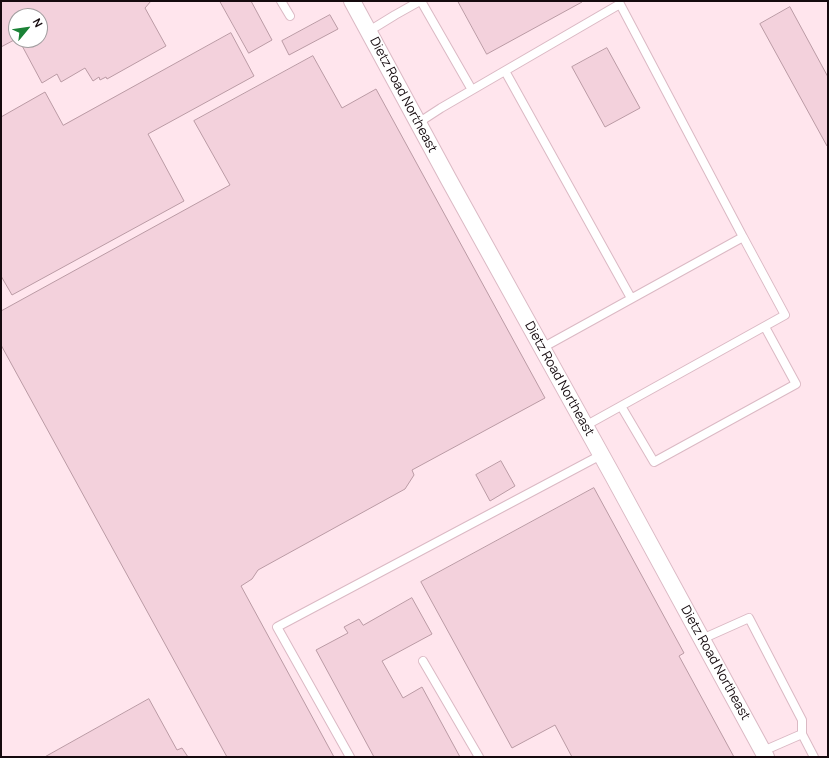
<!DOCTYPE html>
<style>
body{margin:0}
#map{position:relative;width:829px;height:758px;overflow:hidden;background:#fdeff4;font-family:Manrope,sans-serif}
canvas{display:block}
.frame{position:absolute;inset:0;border:2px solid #150a0e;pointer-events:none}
.north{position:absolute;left:8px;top:8px;width:40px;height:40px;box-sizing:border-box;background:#fff;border:1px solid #a19d9f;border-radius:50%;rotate:61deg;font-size:11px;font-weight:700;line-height:16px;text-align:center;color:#150a0e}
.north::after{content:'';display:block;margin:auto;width:14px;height:18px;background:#1b8236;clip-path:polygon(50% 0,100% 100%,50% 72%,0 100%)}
</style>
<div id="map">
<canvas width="829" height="758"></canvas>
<div class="frame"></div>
<div class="north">N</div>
</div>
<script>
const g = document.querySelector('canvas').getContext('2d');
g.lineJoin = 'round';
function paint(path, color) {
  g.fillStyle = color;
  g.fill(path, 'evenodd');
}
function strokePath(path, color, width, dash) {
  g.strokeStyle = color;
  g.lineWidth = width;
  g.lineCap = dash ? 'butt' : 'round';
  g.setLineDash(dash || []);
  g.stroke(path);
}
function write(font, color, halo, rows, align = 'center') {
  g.font = font + ' Manrope,sans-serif';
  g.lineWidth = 3;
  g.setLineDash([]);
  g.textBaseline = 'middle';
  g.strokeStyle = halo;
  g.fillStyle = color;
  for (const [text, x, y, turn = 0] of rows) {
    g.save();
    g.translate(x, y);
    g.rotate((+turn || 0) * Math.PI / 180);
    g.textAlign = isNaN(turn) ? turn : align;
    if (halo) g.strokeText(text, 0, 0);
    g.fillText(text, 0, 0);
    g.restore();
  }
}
paint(new Path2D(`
 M1,1h827v756h-827zM16,16h24v24h-24z`), '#ffe5ed');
const building = new Path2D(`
 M1,1h150l-6,7 21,38 -59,33 -1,-2 -6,3 -1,-3 -6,4 -8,-13 -24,14 -4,-8 -15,9 -23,-43h21v-24h-24v23l-15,8z
 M220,1h31l21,39 -23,13z
 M458,1h123l1,1 -95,52z
 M790,7l38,70v69h-1l-67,-122z
 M330,15l8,14 -49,26 -7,-14z
 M231,33l23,43 -106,58 36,67 -172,94 -11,-19v-159l44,-25 18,33z
 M607,48l33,60 -35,19 -33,-60z
 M313,56l29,52 34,-19 169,309 -133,72 2,5 -9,14 -147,81 -6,9 -11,7 93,171h-107l-226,-412v-34l229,-126 -36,-64z
 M501,461l14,25 -25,15 -14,-26z
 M594,488l90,165 -5,3 55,101h-162l-17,-32 -43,23 -91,-166z
 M412,598l20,36 -50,27 21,37 19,-11 38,70h-86l-58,-107 32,-17 -4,-6 15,-8 4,6z
 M149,699l28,51 5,-2 6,9h-143z`);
paint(building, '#f3d1dc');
strokePath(building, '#bb9ba5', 1);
const service = new Path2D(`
 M281,1l9,15
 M421,1l51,89
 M369,31l26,-16 25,-14
 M505,71l126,227
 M418,123l23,-15 179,-104 123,233 -201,111
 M621,406l33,56 142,-78 -31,-57
 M585,426l200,-111 -42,-78
 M702,639l47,-21 53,102v14l12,23
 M423,661l56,96
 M763,751l39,-17
 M350,757l-73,-130 324,-172`);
const minor = new Path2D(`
 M352,1l97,179 164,296 153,281`);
strokePath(service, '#dbb9c4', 10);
strokePath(minor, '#dbb9c4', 18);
strokePath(service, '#fff', 8);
strokePath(minor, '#fff', 16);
write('13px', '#150a0e', '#fff', [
 ["Dietz Road Northeast",403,95,62],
 ["Dietz Road Northeast",559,379,61],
 ["Dietz Road Northeast",715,663,61]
]);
</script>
